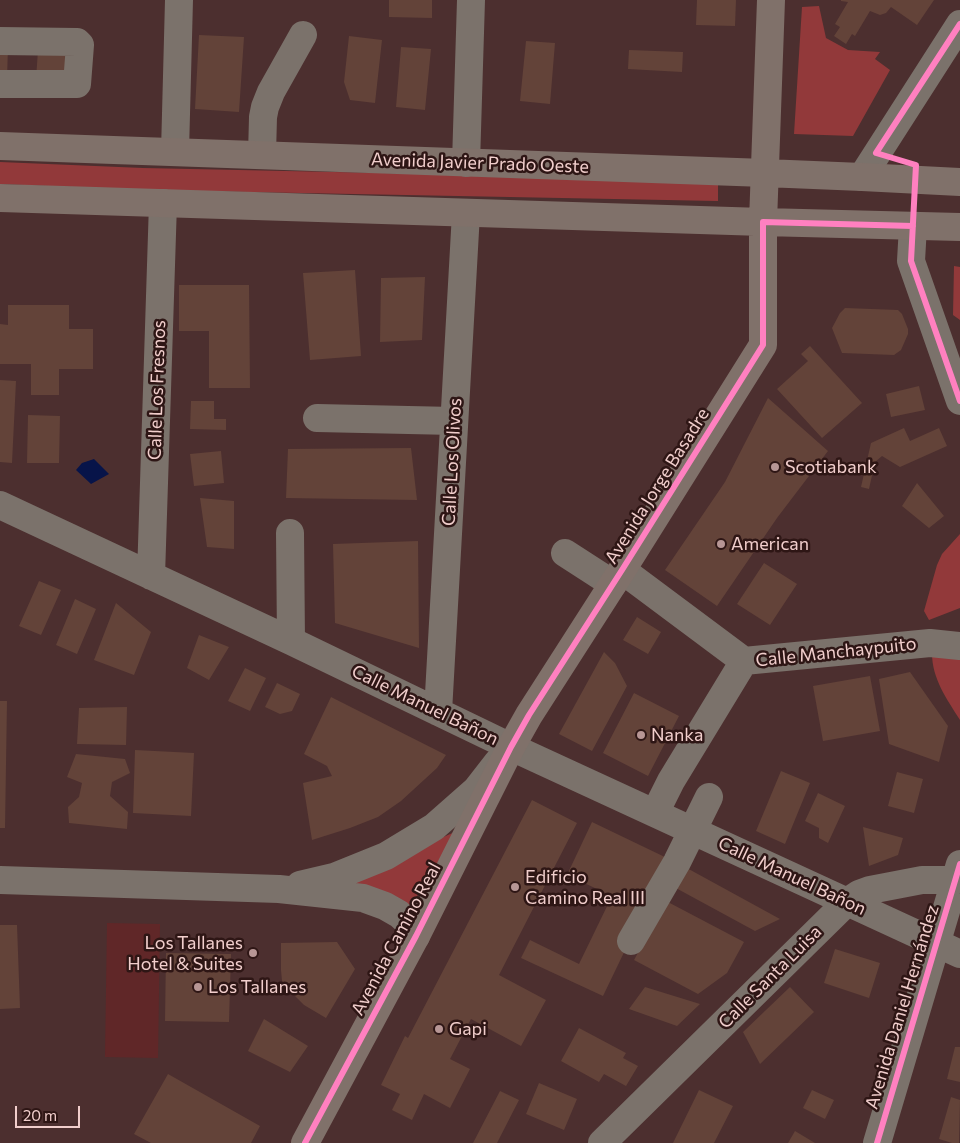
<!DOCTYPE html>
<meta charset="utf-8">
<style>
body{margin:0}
#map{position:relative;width:960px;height:1143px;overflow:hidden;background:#4c2f2f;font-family:Commissioner,sans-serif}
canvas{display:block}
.scale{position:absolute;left:15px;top:1106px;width:65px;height:22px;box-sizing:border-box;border:2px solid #f1cecc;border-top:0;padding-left:6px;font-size:15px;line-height:18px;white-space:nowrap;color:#f1cecc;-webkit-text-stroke:4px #2e1615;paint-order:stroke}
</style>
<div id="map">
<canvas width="960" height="1143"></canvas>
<div class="scale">20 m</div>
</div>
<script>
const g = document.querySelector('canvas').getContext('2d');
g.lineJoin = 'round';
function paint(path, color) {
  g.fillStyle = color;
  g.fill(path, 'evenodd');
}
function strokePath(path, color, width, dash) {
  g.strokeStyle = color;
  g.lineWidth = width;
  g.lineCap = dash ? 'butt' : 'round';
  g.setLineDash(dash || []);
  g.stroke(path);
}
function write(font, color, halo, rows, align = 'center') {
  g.font = font + ' Commissioner,sans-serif';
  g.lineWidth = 5;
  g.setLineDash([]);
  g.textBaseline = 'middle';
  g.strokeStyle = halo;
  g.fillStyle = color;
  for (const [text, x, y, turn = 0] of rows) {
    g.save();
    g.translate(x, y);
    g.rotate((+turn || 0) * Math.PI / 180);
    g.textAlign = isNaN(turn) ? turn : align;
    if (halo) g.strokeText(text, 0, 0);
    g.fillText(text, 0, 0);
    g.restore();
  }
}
paint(new Path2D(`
 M107,923l53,1 -2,134 -53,-1z`), '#602728');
paint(new Path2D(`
 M819,6l7,32 22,12 32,2 -5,7 15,11 -37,66 -59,-2 8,-127z
 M0,162l143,6 575,12v21l-574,-11 -144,-6z
 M954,266l6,1v53l-7,-5z
 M960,534v74l-31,12 -5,-9 13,-46 5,-11z
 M932,653l28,3v64c-13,-21 -28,-41 -28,-67z
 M457,831l-48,78 -79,-22z`), '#92393a');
paint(new Path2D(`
 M94,459l15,15 -18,10 -15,-14 6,-7z`), '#071449');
paint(new Path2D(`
 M389,0h43v18l-43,-1z
 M697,0h39l-1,26 -39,-1z
 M841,0h93l-17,25 -26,-18 -5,6 -6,2 -10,-4 -15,25 -3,-2 -6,10 -12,-8 6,-9 -5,-3 13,-22 -7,-1z
 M199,35l45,2 -5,75 -44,-3z
 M349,36l33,4 -7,63 -25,-3 -6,-18z
 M526,41l29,2 -5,61 -30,-3z
 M0,47h8l-1,32h-7z
 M401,47l30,2 -6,61 -29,-3z
 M69,49l-1,33 -32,-3 2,-29z
 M629,50l54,2 -1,20 -54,-3z
 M355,270l6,86 -51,4 -7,-87z
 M425,277l-3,63 -42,2 1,-64z
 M179,285h70l1,103h-41v-57h-30z
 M8,305h61v24h24v40h-34v26h-28v-31h-31v-40l8,1z
 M845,308l53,2 4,4 6,15v5l-7,16 -7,5 -52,-2 -10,-25 8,-15z
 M810,346l52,57 -40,35 -45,-49 31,-28 -7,-7z
 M0,380l16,1 -4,82 -12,-1z
 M919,386l6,24 -34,7 -5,-23z
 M768,398l60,53 -51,67 -60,88 -52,-36 60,-88z
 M191,401h23v18h12v11l-36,-1z
 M28,415l32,1 -1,47h-32z
 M904,428l6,13 29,-13 8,18 -47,21 -18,-11 -7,6 -6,27 -8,-2 10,-44z
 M411,448l6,52 -131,-2 2,-49z
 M221,451l3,32 -30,3 -4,-32z
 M917,483l27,33 -15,12 -27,-22z
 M200,498l34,3v48l-27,-2z
 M418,541l1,107 -84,-25 -2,-79z
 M764,563l33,21 -27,41 -33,-21z
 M39,581l22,9 -20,45 -22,-9z
 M75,599l21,10 -19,45 -21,-9z
 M116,603l35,29 -17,43 -40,-15z
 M637,617l24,15 -13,22 -25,-14z
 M199,635l30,12 -20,33 -22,-12z
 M604,652l11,11 12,23 -35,65 -33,-17z
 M245,668l21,10 -16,33 -22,-10z
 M910,672l38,54 -9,36 -50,-18 -10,-65z
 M870,676l10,55 -57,10 -10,-55z
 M277,683l23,11 -8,17 -12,3 -15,-7z
 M634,693l45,23 -31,60 -45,-23z
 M331,697l115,58 -9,13 -36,33 -23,16 -28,11 -38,12 -9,-57 29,-7 -5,-10 -23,-12z
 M0,701h7l-2,127h-5z
 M127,707l-1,38 -49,-1 2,-36z
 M135,750l59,3 -3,63 -58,-3z
 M76,754l49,5 5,14 -18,9 -2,14 18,16 -1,17 -58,-6 -1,-16 11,-10 3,-14 -15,-6z
 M781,771l29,12 -25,61 -29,-13z
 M897,772l26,7 -9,34 -26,-7z
 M818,793l27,13 -17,37 -9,-5v-10l-14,-7z
 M532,800l45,23 -78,152 47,25 -25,46 -50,-27 -21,40 20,10 -20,39 -26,-14 -12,26 -20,-10 8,-16 -19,-9 24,-49 3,2z
 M592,822l77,37 -66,137 -82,-38 9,-18 49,24 33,-68 -45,-21z
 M863,827l40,11 -5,17 -29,11z
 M685,867l95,52 -25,12 -81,-44z
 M666,901l78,41 -17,31 -29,21 -64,-34z
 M0,925h17l3,83 -20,1z
 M337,942l18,27 -29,49 -22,-13 -18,-18 -4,-6 -1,-11v-27z
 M835,949l45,14 -11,35 -45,-15z
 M166,953l65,1 -2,68 -64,-1z
 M645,987l55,17 -23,22 -48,-17z
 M790,987l24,25 -54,52 -17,-32z
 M264,1019l44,27 -18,26 -42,-21z
 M579,1028l47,25 -3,5 15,8 -12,20 -22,-12 -5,8 -38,-21z
 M955,1047h5v35l-13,-3z
 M168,1074l92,52 -9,17h-100l-17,-9z
 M539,1083l38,16 -13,31 -38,-16z
 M699,1090l34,16 -19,37h-41z
 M812,1090l22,10 -9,19 -22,-11z
 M500,1091l19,9 -22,43h-24z
 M951,1097l9,3 -1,43h-7l-13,-4z
 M795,1131l20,12h-27z`), '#634339');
strokePath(new Path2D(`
 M0,41l77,1 3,3 -3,39h-77
 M175,152l4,-152
 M262,155l1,-38 2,-10 6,-15 32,-57
 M466,163l5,-163
 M862,177l98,-153
 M913,226l-2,35 49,140
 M317,418l137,3
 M0,505l291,136 220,106 449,207
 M290,533l1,108
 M565,553l48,31
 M622,570l122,91 186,-18 30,3
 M151,576l12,-373
 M438,712l28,-499
 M655,813l16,-32 73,-120
 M0,880l279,9 84,9 22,8 14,8 12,11 5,11
 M300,885l34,-8 52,-21 48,-29 42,-37 21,-27
 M631,941l46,-79 32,-65
 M602,1143l245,-241 12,-8 11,-4 52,-10h34
 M877,1143l83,-279`), '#7b726b', 28);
strokePath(new Path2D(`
 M0,146l765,27 97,4 98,5
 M0,198l763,24 197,5
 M305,1143l111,-207 95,-189 18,-32 93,-145 141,-225v-123l8,-222`), '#80716a', 28);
strokePath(new Path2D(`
 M960,24l-84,129 40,12 -5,96 49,140
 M305,1143l111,-207 95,-189 18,-32 93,-145 141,-225v-123l150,4
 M877,1143l83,-279`), '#ff80c0', 6);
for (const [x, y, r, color] of [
 [775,467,5,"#b79695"],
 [721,544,5,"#b79695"],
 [641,735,5,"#b79695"],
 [515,887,5,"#b79695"],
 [253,953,5,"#b79695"],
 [198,987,5,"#b79695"],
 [439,1029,5,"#b79695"]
]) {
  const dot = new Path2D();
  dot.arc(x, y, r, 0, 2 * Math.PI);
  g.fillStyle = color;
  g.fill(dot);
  strokePath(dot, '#2e1615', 2);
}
write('18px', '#f1cecc', '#2e1615', [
 ["Avenida Javier Prado Oeste",480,163,2],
 ["Calle Los Fresnos",157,390,-88],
 ["Calle Los Olivos",452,462,-87],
 ["Avenida Jorge Basadre",657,486,-58],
 ["Calle Manchaypuito",836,652,-6],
 ["Calle Manuel Bañon",425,705,26],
 ["Calle Manuel Bañon",792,876,25],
 ["Avenida Camino Real",396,939,-62],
 ["Calle Santa Luisa",770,977,-45],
 ["Avenida Daniel Hernández",902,1007,-73]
]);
write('18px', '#f1cecc', '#2e1615', [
 ["Scotiabank",785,467],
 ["American",731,544],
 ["Nanka",651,735],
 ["Edificio",525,877],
 ["Camino Real III",525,898],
 ["Los Tallanes",243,943,"right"],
 ["Hotel & Suites",243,964,"right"],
 ["Los Tallanes",208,987],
 ["Gapi",449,1029]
], 'left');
</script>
